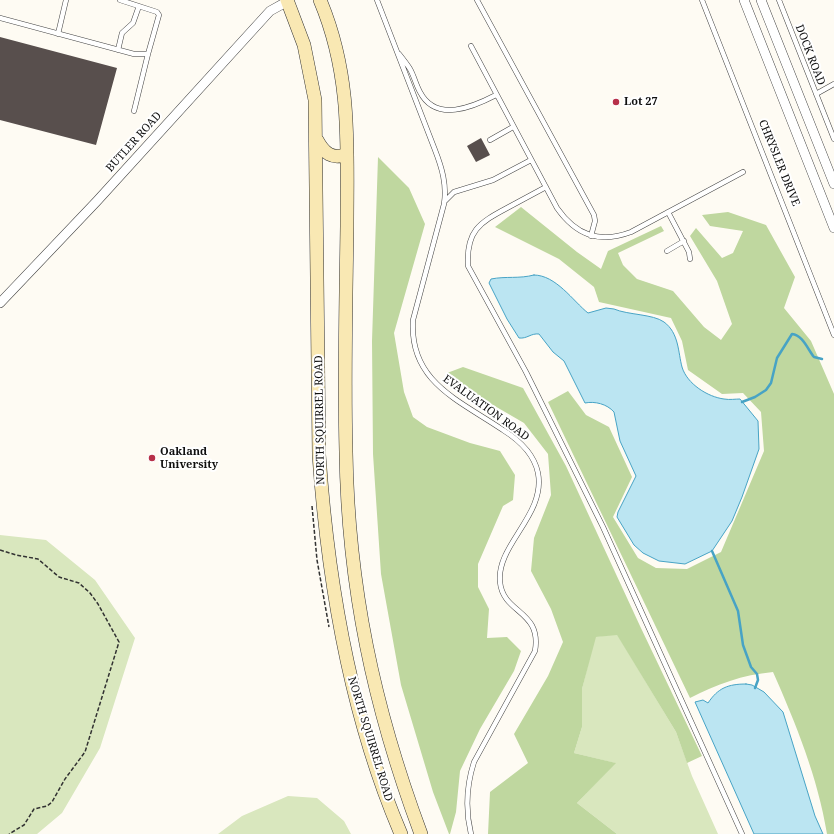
<!DOCTYPE html>
<style>
body{margin:0}
canvas{display:block;background:#fefbf3}
</style>
<canvas width="834" height="834"></canvas>
<script>
const g = document.querySelector('canvas').getContext('2d');
g.lineJoin = 'round';
function paint(path, color) {
  g.fillStyle = color;
  g.fill(path, 'evenodd');
}
function strokePath(path, color, width, dash) {
  g.strokeStyle = color;
  g.lineWidth = width;
  g.lineCap = dash ? 'butt' : 'round';
  g.setLineDash(dash || []);
  g.stroke(path);
}
function write(font, color, halo, rows, align = 'center') {
  g.font = font + ' "Noto Serif",serif';
  g.lineWidth = 4;
  g.setLineDash([]);
  g.textBaseline = 'middle';
  g.strokeStyle = halo;
  g.fillStyle = color;
  for (const [text, x, y, turn = 0] of rows) {
    g.save();
    g.translate(x, y);
    g.rotate((+turn || 0) * Math.PI / 180);
    g.textAlign = isNaN(turn) ? turn : align;
    if (halo) g.strokeText(text, 0, 0);
    g.fillText(text, 0, 0);
    g.restore();
  }
}
paint(new Path2D(`
 M0,535l46,5 49,40 40,58 -35,110 -38,65 -25,21h-37z
 M617,634l59,98 16,44 26,58h-101l-40,-31 38,-40 -41,-10 8,-26v-38l13,-52z
 M288,796l29,2 27,23 7,13h-133l24,-18z`), '#d9e7be');
paint(new Path2D(`
 M378,157l31,31 16,36 -31,109 10,59 9,25 14,10 43,16 30,8 15,24 -2,25 -10,6 -25,58v23l11,22 -2,29 20,-1 14,14 -7,20 -34,58 -20,42 -4,41 -6,22h-1l-16,-42 -32,-107 -20,-111 -8,-120 -1,-113z
 M521,207l56,45 24,17 7,-18 53,-25 3,5 -46,22 5,12 14,14 36,12 31,36 17,13 11,-16 -15,-43 -27,-45 6,-8 26,30 11,-5 10,-22 -33,-5 -8,-11 26,-3 38,13 29,52 -11,31 27,33 23,53v440h-7c-9,-56 -31,-110 -54,-162 -31,3 -56,12 -83,26l-142,-296 20,-11 18,24 23,12 23,50 -19,40 25,41 18,10 31,1 34,-17 43,-101 -3,-39 -18,-19 -21,1 -34,-24 -6,-29 -11,-23 -72,-16 -5,-15 -35,-28 -64,-32z
 M463,367l60,21 43,78 74,160 62,130 -15,7 -11,-31 -59,-97 -21,2 -14,52v38l-8,26 42,10 -39,40 40,31h-129l2,-42 38,-29 -14,-29 34,-58 15,-34 -12,-33 -20,-38 3,-33 17,-43 -3,-41 -24,-31 -43,-25 -34,-25z`), '#bfd79f');
const water = new Path2D(`
 M534,275c22,0 39,26 54,38l18,-5 8,1c14,6 39,5 50,13 15,11 14,30 18,45 5,17 26,30 42,32 6,1 11,0 16,0l18,22 1,28 -17,48 -10,24 -20,30 -27,13 -26,-3 -16,-8 -9,-8 -17,-28 1,-5 18,-36 -16,-35 -6,-29c-7,-8 -19,-11 -29,-9l-21,-42 -11,-9 -14,-18c-8,-1 -12,5 -20,4l-12,-19 -18,-36 2,-4c15,-3 28,0 43,-4z
 M746,684l6,1 12,7 19,20 32,104 8,18h-69l-59,-132 8,-2 5,3c10,-15 20,-19 38,-19z`);
paint(water, '#bbe5f2');
strokePath(water, '#47a3c5', 1);
strokePath(new Path2D(`
 M742,402l13,-5 11,-7 5,-7 6,-25 15,-24c11,1 16,16 22,23l8,2
 M712,551l26,60 5,34 8,22 6,7 1,6 -3,8`), '#47a3c5', 2.5);
paint(new Path2D(`
 M0,37l117,31 -21,77 -96,-25z
 M481,138l9,17 -14,7 -9,-16z`), '#584f4d');
const service = new Path2D(`
 M377,0l58,150c7,18 12,35 9,54l-31,116c-4,62 46,80 90,110 16,10 31,23 35,43 8,42 -42,72 -38,109 3,32 42,28 35,69l-61,111c-8,25 -9,47 -3,72
 M477,0l117,215 1,6 -4,15
 M702,0l132,335
 M779,0l55,139
 M0,18l134,36h14l11,-39 -2,-3 -37,-12
 M58,34l8,-34
 M471,46l86,162c19,27 42,36 74,24l112,-60
 M118,50l4,-17 11,-10 6,-17
 M399,54c4,5 8,10 11,15 4,7 6,16 10,23 16,31 53,15 76,3
 M816,94l18,-10
 M134,111l14,-57
 M490,140l23,-13
 M546,187c-13,7 -26,14 -39,21 -28,15 -41,23 -39,58l58,106 77,155 139,307
 M445,201l9,-9 39,-12 38,-20
 M668,212l21,40 1,7
 M667,251l17,-10`);
const minor = new Path2D(`
 M744,0l90,228
 M761,0l73,184
 M0,303l97,-102 173,-190 18,-10`);
const secondary = new Path2D(`
 M287,0l17,45 11,55 4,355c9,129 31,260 82,379
 M320,0c32,76 27,146 27,226 -1,75 -3,151 -1,226 2,135 28,256 75,382
 M317,140c7,13 15,20 30,14`);
strokePath(service, '#434343', 5.5);
strokePath(minor, '#434343', 10);
strokePath(secondary, '#323232', 14);
strokePath(new Path2D(`
 M312,506l5,54 12,67
 M0,550l16,5 22,4 21,18 20,6 11,10 8,11 21,38 -34,110 -20,27 -13,23 -5,4 -13,3 -10,16 -15,9`), '#323232', 1.5, [4, 2]);
strokePath(service, '#fff', 4.5);
strokePath(minor, '#fff', 9);
strokePath(secondary, '#f9e8b3', 13);
for (const [x, y, r, color] of [
 [616,102,4,"#b73049"],
 [152,458,4,"#b73049"]
]) {
  const dot = new Path2D();
  dot.arc(x, y, r, 0, 2 * Math.PI);
  g.fillStyle = color;
  g.fill(dot);
  strokePath(dot, '#fff', 1.5);
}
write('11px', '#101010', '#fff', [
 ["DOCK ROAD",810,55,69],
 ["BUTLER ROAD",134,142,-48],
 ["CHRYSLER DRIVE",779,163,68],
 ["EVALUATION ROAD",486,408,36],
 ["NORTH SQUIRREL ROAD",320,420,-91],
 ["NORTH SQUIRREL ROAD",370,739,73]
]);
write('bold 11px', '#101010', '#fff', [
 ["Lot 27",624,102],
 ["Oakland",160,452],
 ["University",160,465]
], 'left');
</script>
